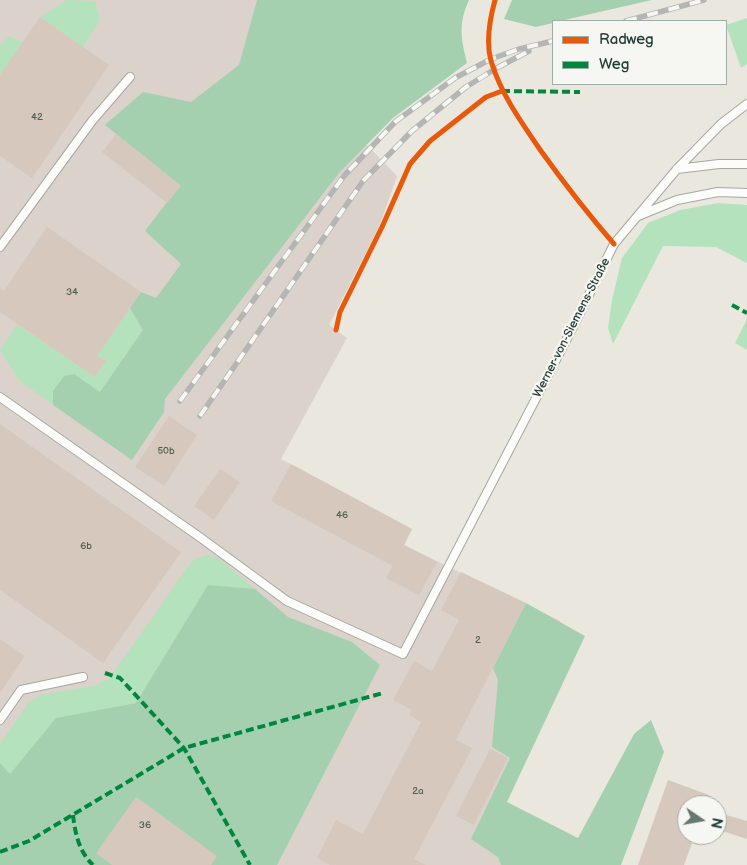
<!DOCTYPE html>
<meta charset="utf-8">
<style>
body{margin:0}
#map{position:relative;width:747px;height:865px;overflow:hidden;background:#eae8de;font-family:"Balsamiq Sans",sans-serif}
canvas{display:block}
.legend{position:absolute;left:552px;top:20px;width:175px;height:65px;box-sizing:border-box;background:#f6f6f2;border:1px solid #a0aca6;margin:0;padding:6px 9px;list-style:none;font-size:15px;color:#1f3d34}
.legend li{display:flex;align-items:center;gap:10px;height:25px}
.legend b{width:25px;border:1px solid #a0aca6}
.north{position:absolute;left:677px;top:795px;width:50px;height:50px;box-sizing:border-box;background:#f6f6f2;border:1px solid #a0aca6;border-radius:50%;rotate:102deg;font-size:14px;font-weight:700;line-height:20px;text-align:center;color:#1f3d34}
.north::after{content:'';display:block;margin:auto;width:18px;height:22px;background:#667970;clip-path:polygon(50% 0,100% 100%,50% 72%,0 100%)}
</style>
<div id="map">
<canvas width="747" height="865"></canvas>
<ul class="legend">
<li><b style="height:6px;background:#e8590c"></b>Radweg</li>
<li><b style="height:6px;background:#00873e"></b>Weg</li>
</ul>
<div class="north">N</div>
</div>
<script>
const g = document.querySelector('canvas').getContext('2d');
g.lineJoin = 'round';
function paint(path, color) {
  g.fillStyle = color;
  g.fill(path, 'evenodd');
}
function strokePath(path, color, width, dash) {
  g.strokeStyle = color;
  g.lineWidth = width;
  g.lineCap = dash ? 'butt' : 'round';
  g.setLineDash(dash || []);
  g.stroke(path);
}
function write(font, color, halo, rows, align = 'center') {
  g.font = font + ' "Balsamiq Sans",sans-serif';
  g.lineWidth = 4.5;
  g.setLineDash([]);
  g.textBaseline = 'middle';
  g.strokeStyle = halo;
  g.fillStyle = color;
  for (const [text, x, y, turn = 0] of rows) {
    g.save();
    g.translate(x, y);
    g.rotate((+turn || 0) * Math.PI / 180);
    g.textAlign = isNaN(turn) ? turn : align;
    if (halo) g.strokeText(text, 0, 0);
    g.fillText(text, 0, 0);
    g.restore();
  }
}
paint(new Path2D(`
 M0,0h264l31,39 72,106 30,31 -18,51 -50,98 18,13 -66,121 131,70 -8,16 156,76 -57,185 49,59h-552z`), '#dbd2cb');
paint(new Path2D(`
 M67,0l28,1 5,19 -17,27 -43,-30z
 M747,18v46l-6,4 -15,-43z
 M9,36l14,6 -23,33v-30z
 M718,203l29,2v58l-31,-16 -53,-1 -50,98 -5,-16 4,-28 10,-42 26,-35 32,-13z
 M130,308l13,22 -43,63 -26,-19 -21,17v14l-34,-25 -19,-30 17,-26 78,53 11,-16 -9,-5z
 M747,319v31l-12,-7z
 M207,555l11,3 37,31 -47,-4 -72,118 -80,15 -46,56 -10,-11v-19l29,-42 14,-8 51,-8 15,-7 83,-118z`), '#b4e2bd');
paint(new Path2D(`
 M257,0h212c-11,24 -8,38 -2,63l-74,55 -54,55 -174,226 -1,13 -32,48 -79,-55v-14l11,-15 10,-2 26,18 43,-62 -13,-22 11,-16 15,6 25,-34 -36,-33 35,-46 -75,-60 38,-33 48,10 48,-37z
 M512,0h140l-92,21h-7v2l-17,4 -32,-8z
 M208,585l47,4 33,28 64,25 28,23 -103,200h-277v-102l10,11 46,-56 80,-15z
 M526,603l59,33 -78,166 71,36 56,-104 17,-14 13,32 -43,113h-120l-3,-8 -27,-18 39,-81 -18,-11 6,-67 -5,-12z`), '#a5d0af');
paint(new Path2D(`
 M40,17l69,48 -77,113 -32,-22v-81z
 M116,134l65,52 -14,17 -65,-51z
 M47,227l94,65 -44,64 9,5 -11,16 -95,-65v-24l4,3z
 M169,416l28,19 -33,51 -29,-19z
 M0,424l181,128 -78,111 -103,-73z
 M291,464l121,65 -8,16 33,17 -18,33 -33,-17 7,-12 -122,-65z
 M220,469l20,13 -26,38 -20,-14z
 M461,572l65,31 -70,137 16,8 -58,111 12,6h-96l-13,-7 19,-38 27,14 58,-112 -12,-7 3,-5 -19,-10 21,-39 18,10 27,-51 -18,-10z
 M0,639l25,17 -25,37z
 M490,749l18,9 -34,67 -18,-9z
 M668,780l41,15 -3,10h-19v30h8l-11,30h-46z
 M136,797l81,59 -6,9h-99l-16,-12z
 M723,814l24,7v18l-28,-9z`), '#d7c8be');
const service = new Path2D(`
 M677,169l42,-5h28
 M638,216l39,-16 41,-8 29,1
 M0,247l92,-126 38,-44
 M0,397l201,141 86,63 116,53 169,-325 42,-85 63,-75 44,-45 26,-20
 M0,720l21,-30 62,-13`);
strokePath(service, '#a6a8a2', 10);
strokePath(service, '#fcfcfa', 8);
const rail = new Path2D(`
 M626,21l78,-21
 M180,401l164,-225 51,-54 60,-44 36,-19 28,-10 34,-8
 M200,416l163,-235 49,-50 54,-44 29,-18 34,-18`);
strokePath(rail, '#b3b6b4', 5.5);
strokePath(rail, '#f6f6f2', 4, [11]);
strokePath(new Path2D(`
 M502,91l78,1
 M732,305l15,8
 M105,673l15,5 64,70 66,117
 M73,815c2,18 6,37 20,50
 M0,852l29,-11 155,-93 199,-55`), '#00873e', 4, [8, 4]);
strokePath(new Path2D(`
 M495,0c-5,18 -9,43 -4,61 10,33 30,61 50,90 23,32 47,63 73,93
 M336,330l4,-18 42,-85 28,-63 20,-23 56,-44 16,-6`), '#e8590c', 5);
write('10px', '#4d6056', null, [
 ["42",37,117],
 ["34",72,292],
 ["50b",166,451],
 ["46",342,515],
 ["6b",86,546],
 ["2",478,640],
 ["2a",418,791],
 ["36",145,825]
]);
write('12px', '#1f3d34', '#f6f6f2', [
 ["Werner-von-Siemens-Straße",572,328,-63]
]);
</script>
